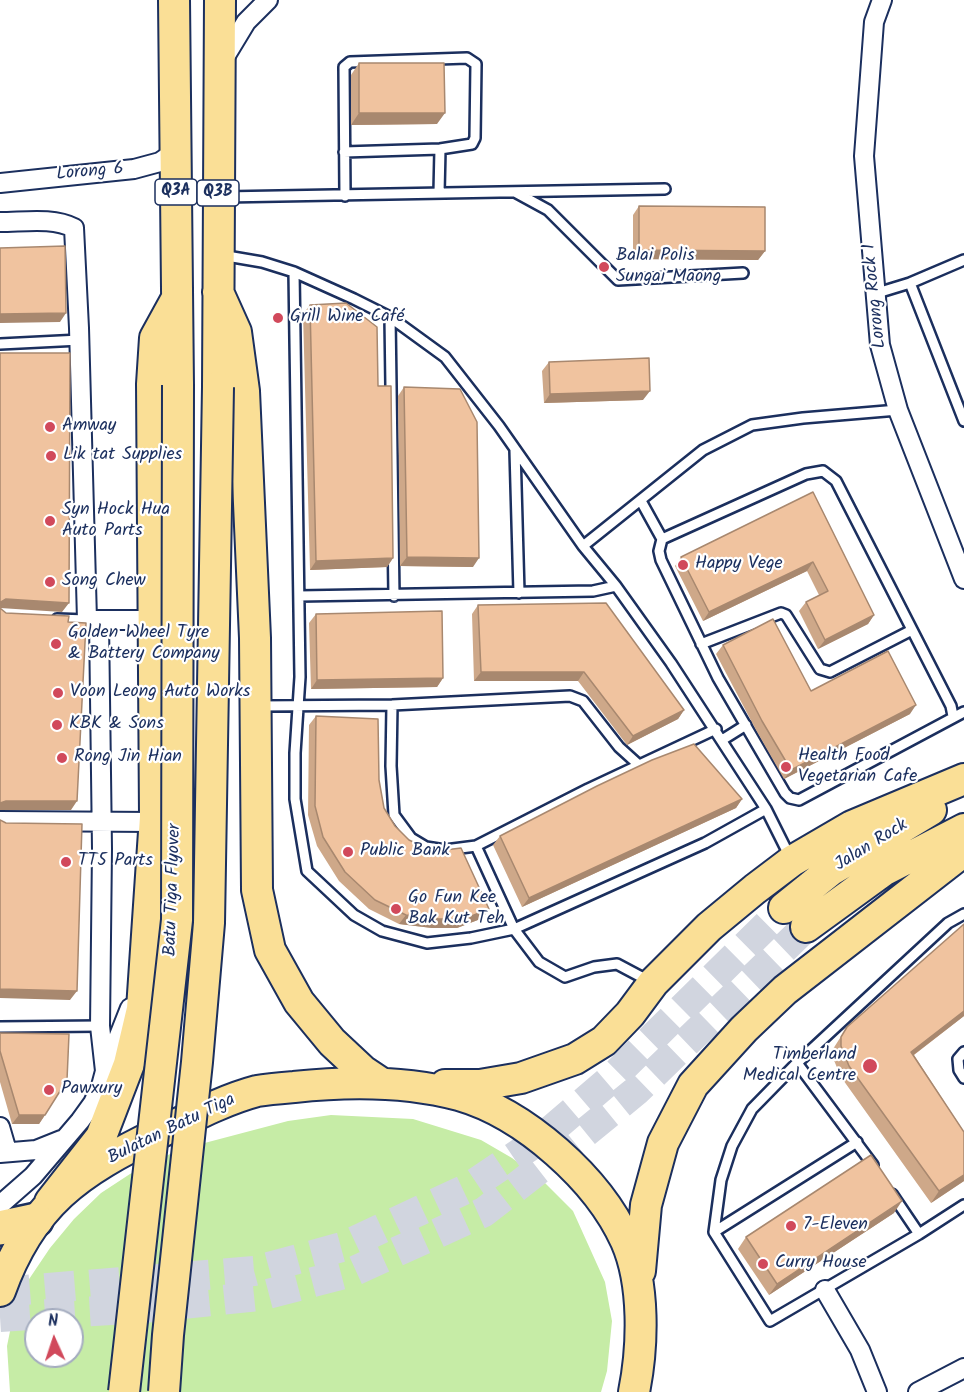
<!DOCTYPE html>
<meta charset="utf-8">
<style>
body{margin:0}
#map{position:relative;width:964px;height:1392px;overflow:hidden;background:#fff;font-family:Kalam,sans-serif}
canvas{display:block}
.north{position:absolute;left:24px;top:1308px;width:60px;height:60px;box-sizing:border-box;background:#fff;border:2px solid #a4acbf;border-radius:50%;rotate:357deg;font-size:16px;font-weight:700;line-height:24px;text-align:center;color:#1b2f5e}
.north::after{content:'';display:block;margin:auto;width:21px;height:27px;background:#d1495b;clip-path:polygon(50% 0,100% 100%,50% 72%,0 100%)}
</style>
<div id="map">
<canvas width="964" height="1392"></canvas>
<div class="north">N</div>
</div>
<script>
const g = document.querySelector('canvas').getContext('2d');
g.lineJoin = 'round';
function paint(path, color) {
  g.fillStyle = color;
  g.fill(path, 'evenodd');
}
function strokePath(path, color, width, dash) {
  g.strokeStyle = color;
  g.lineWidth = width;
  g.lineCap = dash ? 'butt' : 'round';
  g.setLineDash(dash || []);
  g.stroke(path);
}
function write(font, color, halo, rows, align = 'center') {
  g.font = font + ' Kalam,sans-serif';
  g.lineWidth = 4.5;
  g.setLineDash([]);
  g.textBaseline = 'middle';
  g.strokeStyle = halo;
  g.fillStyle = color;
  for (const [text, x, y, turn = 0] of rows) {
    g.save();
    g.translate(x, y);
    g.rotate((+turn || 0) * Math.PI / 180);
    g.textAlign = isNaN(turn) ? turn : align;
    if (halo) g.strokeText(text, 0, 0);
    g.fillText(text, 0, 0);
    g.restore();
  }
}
paint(new Path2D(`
 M331,1115l82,4 68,21 31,18 33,25 28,28 32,71 7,39 -5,50 -6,21h-591l-3,-46 10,-49 33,-49 24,-29 27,-26 29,-19 48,-24 110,-29zM36,1320h36v36h-36z`), '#c6eca6');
strokePath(new Path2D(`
 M0,1292l254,-21 88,-24 126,-59 74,-50 71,-61 171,-169
 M0,1317l144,-9 116,-12 92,-24 132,-60 76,-59 76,-62 170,-164`), '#d1d5df', 30, [30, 15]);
const lane = new Path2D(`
 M344,152l96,-3 32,-5 3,-6 1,-74 -9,-6 -117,4 -6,5 1,129
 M515,192l33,18 70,70 125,-7
 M439,193l1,-44
 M224,197l441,-8
 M221,255l41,7 32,10 60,27 36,18 55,40 54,69 84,120 33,40 55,77 95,146 25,50
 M294,272l6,405 -5,76v46l12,72 47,44 28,16 45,12 44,-5 43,-9 191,-86 61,-34
 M910,283l54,138
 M874,294l36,-11 54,-23
 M390,317l4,279
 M0,344l80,-4
 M515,450l4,143
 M641,501l21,38 -3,12 2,9 57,118 67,115 5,5 9,2 165,-88
 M662,539l144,-65 17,-3 13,10 115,225 2,10
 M583,546l120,-96 49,-25 51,-7 95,-8
 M299,596l294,-5 23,-5
 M57,619l30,1
 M701,644l80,-31 5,2 34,54 10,3 82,-42
 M392,705l-1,61 3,49 17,23 15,9 19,3 31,-4 112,-57 128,-60
 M259,706l133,-1 178,-9 13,5 36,46 21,19
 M722,740l24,-15
 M476,846l38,83 25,33 26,15 29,-10 23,-3 32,17
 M0,1027l100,-1
 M964,1052l-6,7 1,11 5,8
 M797,1063l-45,46 -20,37 -11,34 -7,52 56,89 149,-87
 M873,1165l-76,-102 151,-140 16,-9
 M892,1194l27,40 45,-29
 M714,1232l143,-90`);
const street = new Path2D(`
 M882,0l-8,22 -10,134 16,189 18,65 66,169
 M223,60l23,-38 22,-22
 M0,183l134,-14 26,-7 16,-11
 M0,222c24,0 53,-5 74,6l5,100 8,292h67
 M99,621l3,228 -2,177 5,45
 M0,821l154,1
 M0,1127l7,24
 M0,1153l36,-3 25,-10
 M0,1205l33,-29 47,-55 13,-18 8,-17 4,-15 25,-63
 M825,1290l35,60 17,42
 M918,1392l46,-24`);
const primary = new Path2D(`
 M174,0l4,385
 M218,292l18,40 8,59 11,247 2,252 13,60 29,52 33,40 31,29 18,12
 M218,387l2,-387
 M784,908l46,-37 101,-61
 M806,927l77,-56 81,-42
 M445,1085h35l41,-7 54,-19 29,-18 26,-27 23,-31 56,-56 46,-38 37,-28 60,-35 112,-47
 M50,1202l51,-65 28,-73 13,-55 13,-192 -3,-433 3,-46 22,-40
 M640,1271l6,-66 17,-62 30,-58 51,-56 41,-39 179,-139
 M0,1291c31,-87 78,-119 159,-158 31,-15 64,-33 98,-42 12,-2 25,-3 37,-4 54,-6 112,-6 165,8 66,19 139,84 167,146 19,43 17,106 8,151`);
const highway = new Path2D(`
 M0,1228l36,-8`);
strokePath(lane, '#1b2f5e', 14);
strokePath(street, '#1b2f5e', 22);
strokePath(primary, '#1b2f5e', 34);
strokePath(highway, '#1b2f5e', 38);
strokePath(lane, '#fff', 9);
strokePath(street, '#fff', 18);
strokePath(primary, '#fadf96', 30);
strokePath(highway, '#fadf96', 33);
const primaryBridge = new Path2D(`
 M124,1392l53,-472 1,-535
 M164,1392l4,-57 29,-273 12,-139 9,-536`);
strokePath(primaryBridge, '#1b2f5e', 34, []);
strokePath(primaryBridge, '#fadf96', 30);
paint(new Path2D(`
 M359,63l78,61 -86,1v-50z
 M639,206l126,45 -7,9 -125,-1v-44z
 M310,305l68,81 15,172 -6,9 -77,3 -7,-256z
 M549,362l94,38 -99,3 -2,-32z
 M404,387l69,180 -73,-1 -2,-170z
 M813,492l61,123 -6,9 -50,25 -19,-38 7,-9 13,-7 -12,-24 -104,50 -28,-55 6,-9z
 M478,605l206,105 -6,9 -51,26 -49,-64h-104l-2,-67z
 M316,614l127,64 -6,9 -126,2 -2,-66z
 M723,645l88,46 99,23 -126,65 -28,-49 -40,-76z
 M316,716l63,64 5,28 11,18 88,92 -26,10h-25l-33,-4 -30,-15 -30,-28 -22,-35 -9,-31 1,-90z
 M742,799l-6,9 -214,99 -29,-62 7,-9z
 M964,1016l-50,39 50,77v49l-33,22 -90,-126 -8,-19v-9l14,-22z
 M0,1033l45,82 -6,9h-27l-12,-42z
 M894,1213l-125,82 -31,-46 8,-12z`), '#cea889');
paint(new Path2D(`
 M359,113h86l-8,11 -86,1z
 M639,250l126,1 -7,9 -125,-1z
 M66,313l-6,9 -60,1v-9z
 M650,391l-7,9 -99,3 6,-9z
 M407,557l72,1 -6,9 -73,-1z
 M393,558l-6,9 -77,3 6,-9z
 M813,562l-6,9 -104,50 6,-9z
 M6,599l63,4 -7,9 -62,-4 1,-6z
 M874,615l-6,9 -50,25 7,-9z
 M481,672h103l-6,9h-104z
 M443,678l-6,9 -126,2 6,-9z
 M916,705l-6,9 -126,65 7,-9z
 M684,710l-6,9 -51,26 6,-9z
 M742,799l-6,9 -214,99 7,-9z
 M6,801h71l-6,9h-71v-7z
 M489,909l-6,9 -26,10h-25l-33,-4 7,-9z
 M0,989l77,2 -7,9 -70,-2z
 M964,1011v5l-61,47 8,-11z
 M19,1115h26l-6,9h-27z
 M964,1175v6l-33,22 8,-12z
 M902,1201l-8,12 -125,82 8,-11z`), '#a8886f');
const building = new Path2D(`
 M359,63h85l1,50h-86z
 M639,206l126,1v44l-126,-1z
 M65,246l1,67 -66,1v-66z
 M346,303l31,24 1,59h13l2,172 -77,3 -6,-256z
 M0,353h70l-1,250 -63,-4 -5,3 -1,6 6,5 63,3 -1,6 18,1 -9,178h-71l-6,2z
 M649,358l1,33 -100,3 -1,-32z
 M404,387l56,2 17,33 2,136 -72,-1z
 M813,492l61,123 -49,25 -19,-38 22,-11 -15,-29 -104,50 -28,-55z
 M606,603l78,107 -51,26 -49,-64h-103l-3,-67z
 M442,611l1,67 -126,2 -1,-66z
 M773,619l38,72 77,-40 28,54 -125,65 -29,-49 -39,-76z
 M316,716l62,3 1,61 5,28 11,18 14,14 19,9 17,1 16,-2 28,61 -25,10h-25l-33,-4 -31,-15 -30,-28 -22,-35 -8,-31z
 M694,744l48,55 -213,99 -29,-62 97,-50 55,-26z
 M0,820l6,3 76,1 -5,167 -77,-2z
 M964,924v87l-53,41 53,80v43l-25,16 -90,-125 -8,-20v-9l6,-10z
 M0,1033l69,1 -2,46 -22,35h-26l-19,-64z
 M871,1155l31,46 -125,83 -31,-47z`);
paint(building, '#f0c39f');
strokePath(building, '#a8886f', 1.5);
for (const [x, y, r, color] of [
 [604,267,6,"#d1495b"],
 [278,318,6,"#d1495b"],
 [50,427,6,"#d1495b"],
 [51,456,6,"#d1495b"],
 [50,521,6,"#d1495b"],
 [683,565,6,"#d1495b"],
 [50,582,6,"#d1495b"],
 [56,644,6,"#d1495b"],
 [58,693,6,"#d1495b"],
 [57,725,6,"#d1495b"],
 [62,758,6,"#d1495b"],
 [786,767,6,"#d1495b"],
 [348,852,6,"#d1495b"],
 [66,862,6,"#d1495b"],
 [396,909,6,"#d1495b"],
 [870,1066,8,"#d1495b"],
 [49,1090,6,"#d1495b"],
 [791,1226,6,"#d1495b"],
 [763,1264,6,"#d1495b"]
]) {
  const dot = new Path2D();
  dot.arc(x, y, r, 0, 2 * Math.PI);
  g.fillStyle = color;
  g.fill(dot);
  strokePath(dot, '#fff', 2);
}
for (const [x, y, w] of [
 [176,192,42],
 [218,193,42]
]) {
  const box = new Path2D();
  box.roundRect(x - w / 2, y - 13, w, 26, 4.5);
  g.fillStyle = '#fff';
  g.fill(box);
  strokePath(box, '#1b2f5e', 1.5);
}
write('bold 16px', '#1b2f5e', null, [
 ["Q3A",176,192],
 ["Q3B",218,193]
]);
write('18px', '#1b2f5e', '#fff', [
 ["Lorong 6",90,173,-5],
 ["Lorong Rock 1",876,296,-96],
 ["Jalan Rock",872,846,-32],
 ["Batu Tiga Flyover",174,890,-88],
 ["Bulatan Batu Tiga",172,1130,-26]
]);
write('18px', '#1b2f5e', '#fff', [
 ["Balai Polis",616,257],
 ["Sungai Maong",616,278],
 ["Grill Wine Café",290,318],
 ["Amway",62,427],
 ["Lik tat Supplies",63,456],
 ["Syn Hock Hua",62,511],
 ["Auto Parts",62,532],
 ["Happy Vege",695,565],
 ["Song Chew",62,582],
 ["Golden Wheel Tyre",68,634],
 ["& Battery Company",68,655],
 ["Voon Leong Auto Works",70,693],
 ["KBK & Sons",69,725],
 ["Health Food",798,757],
 ["Vegetarian Cafe",798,778],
 ["Rong Jin Hian",74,758],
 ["Public Bank",360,852],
 ["TT5 Parts",78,862],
 ["Go Fun Kee",408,899],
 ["Bak Kut Teh",408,920],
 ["Timberland",856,1056,"right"],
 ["Medical Centre",856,1077,"right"],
 ["Pawxury",61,1090],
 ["7-Eleven",803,1226],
 ["Curry House",775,1264]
], 'left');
</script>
